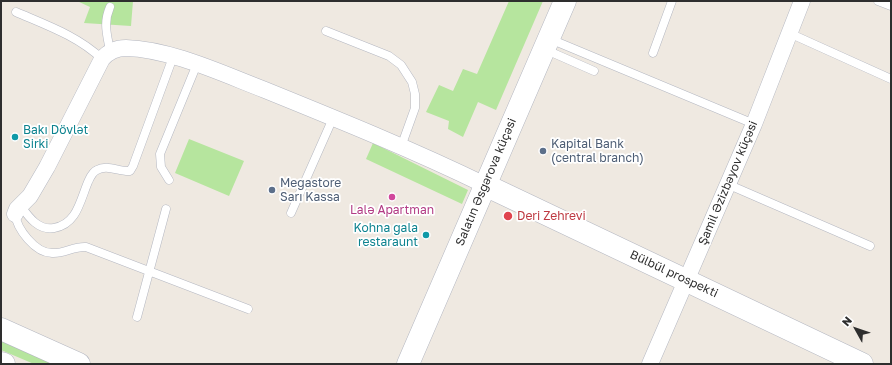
<!DOCTYPE html>
<meta charset="utf-8">
<style>
body{margin:0}
#map{position:relative;width:892px;height:365px;overflow:hidden;background:#efe9e1;font-family:"Golos Text",sans-serif}
canvas{display:block}
.frame{position:absolute;inset:0;border:2px solid #2e2e2e;pointer-events:none}
.north{position:absolute;left:836px;top:309px;width:40px;height:40px;-webkit-text-stroke:3px #fff;paint-order:stroke;rotate:310deg;font-size:11px;font-weight:700;line-height:16px;text-align:center;color:#2e2e2e}
.north::after{content:'';display:block;margin:auto;width:14px;height:18px;background:#2e2e2e;clip-path:polygon(50% 0,100% 100%,50% 72%,0 100%)}
</style>
<div id="map">
<canvas width="892" height="365"></canvas>
<div class="frame"></div>
<div class="north">N</div>
</div>
<script>
const g = document.querySelector('canvas').getContext('2d');
g.lineJoin = 'round';
function paint(path, color) {
  g.fillStyle = color;
  g.fill(path, 'evenodd');
}
function strokePath(path, color, width, dash) {
  g.strokeStyle = color;
  g.lineWidth = width;
  g.lineCap = dash ? 'butt' : 'round';
  g.setLineDash(dash || []);
  g.stroke(path);
}
function write(font, color, halo, rows, align = 'center') {
  g.font = font + ' "Golos Text",sans-serif';
  g.lineWidth = 3.5;
  g.setLineDash([]);
  g.textBaseline = 'middle';
  g.strokeStyle = halo;
  g.fillStyle = color;
  for (const [text, x, y, turn = 0] of rows) {
    g.save();
    g.translate(x, y);
    g.rotate((+turn || 0) * Math.PI / 180);
    g.textAlign = isNaN(turn) ? turn : align;
    if (halo) g.strokeText(text, 0, 0);
    g.fillText(text, 0, 0);
    g.restore();
  }
}
paint(new Path2D(`
 M77,1h56l-2,25 -47,-3 6,-16z
 M509,1h34l-47,109 -18,-8 -15,35 -15,-8 1,-8 -23,-9 13,-27 14,6 10,-22 14,5z
 M189,139l55,22 -15,35 -54,-23z
 M373,143l95,47 -6,14 -96,-45z
 M1,338l53,26h-20l-33,-14z`), '#b6e59e');
const service = new Path2D(`
 M878,1l13,5
 M110,7c-7,16 -3,27 0,44
 M16,12c30,13 62,24 86,47
 M326,31l63,25 12,9 11,17 3,12v14l-14,39
 M789,33l102,46
 M550,39l204,85
 M544,49l50,22
 M653,53l19,-52
 M169,180l-8,-13 -1,-13 37,-90
 M727,184l143,62
 M20,205c8,11 18,26 34,23 23,-4 26,-27 34,-46 2,-4 4,-10 9,-12 10,-6 22,2 33,1l3,-5 40,-109
 M291,213l42,-95
 M15,214c2,15 20,39 37,39 12,1 22,-7 34,-6l162,62
 M137,317l29,-108`);
const minor = new Path2D(`
 M15,214l2,-5 13,-13 17,-29 55,-108c6,-7 14,-11 24,-11 44,1 97,26 139,42 74,30 148,60 220,95
 M650,364l104,-240 48,-123`);
const secondary = new Path2D(`
 M485,185l377,179
 M1,329l78,35
 M1,363l3,1
 M408,364l157,-363`);
strokePath(service, '#b4b7c1', 9);
strokePath(minor, '#b4b7c1', 17);
strokePath(secondary, '#b4b7c1', 23);
strokePath(service, '#fff', 8);
strokePath(minor, '#fff', 16);
strokePath(secondary, '#fff', 22);
for (const [x, y, r, color] of [
 [15,137,4,"#0f9aa8"],
 [543,151,4,"#5c6f8a"],
 [272,190,4,"#5c6f8a"],
 [392,197,4,"#d1479c"],
 [508,216,5,"#e0444e"],
 [426,235,4,"#0f9aa8"]
]) {
  const dot = new Path2D();
  dot.arc(x, y, r, 0, 2 * Math.PI);
  g.fillStyle = color;
  g.fill(dot);
  strokePath(dot, '#fff', 1.5);
}
write('12px', '#0d838f', '#fff', [
 ["Bakı Dövlət",23,130],
 ["Sirki",23,144],
 ["Kohna gala",418,228,"right"],
 ["restaraunt",418,242,"right"]
], 'left');
write('12px', '#4e5e75', '#fff', [
 ["Kapital Bank",551,144],
 ["(central branch)",551,158],
 ["Megastore",280,183],
 ["Sarı Kassa",280,197]
], 'left');
write('12px', '#2e2e2e', '#fff', [
 ["Salatın Əsgərova küçəsi",486,182,-67],
 ["Şamil Əzizbəyov küçəsi",728,183,-67],
 ["Bülbül prospekti",674,274,25]
]);
write('12px', '#b23c85', '#fff', [
 ["Lalә Apartman",392,210]
]);
write('12px', '#be3a42', '#fff', [
 ["Deri Zehrevi",517,216]
], 'left');
</script>
